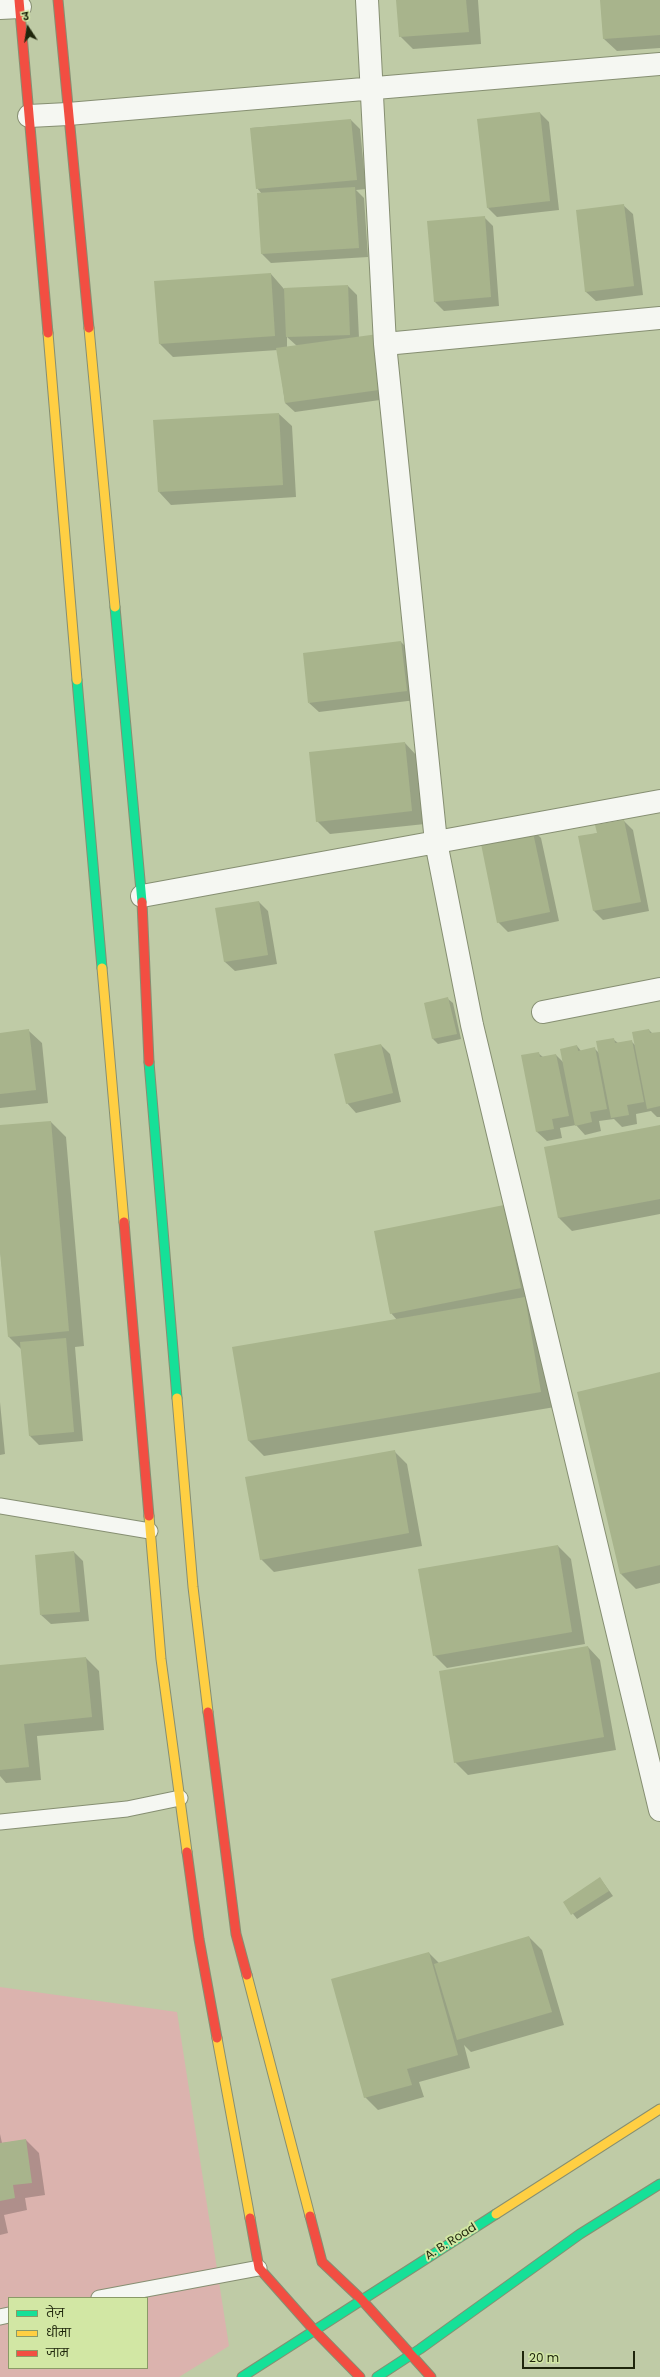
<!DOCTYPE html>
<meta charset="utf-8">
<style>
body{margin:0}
#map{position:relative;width:660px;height:2377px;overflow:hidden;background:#bfcba6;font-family:Poppins,"Noto Sans Devanagari",sans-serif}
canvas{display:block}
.legend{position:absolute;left:8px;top:2297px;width:140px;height:72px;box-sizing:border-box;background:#d2e7a4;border:1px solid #8a9a67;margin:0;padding:5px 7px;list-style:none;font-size:12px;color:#1f260c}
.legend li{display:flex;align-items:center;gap:8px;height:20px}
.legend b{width:20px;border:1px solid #8a9a67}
.north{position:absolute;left:8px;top:8px;width:40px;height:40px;-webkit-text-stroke:3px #d2e7a4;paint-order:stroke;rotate:348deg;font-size:11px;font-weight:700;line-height:16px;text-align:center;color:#1f260c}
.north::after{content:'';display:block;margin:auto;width:14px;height:18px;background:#1f260c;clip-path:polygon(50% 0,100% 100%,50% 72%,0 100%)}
.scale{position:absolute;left:522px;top:2351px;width:113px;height:18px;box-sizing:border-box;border:2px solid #1f260c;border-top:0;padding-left:5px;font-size:12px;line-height:14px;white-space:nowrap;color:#1f260c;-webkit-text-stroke:3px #d2e7a4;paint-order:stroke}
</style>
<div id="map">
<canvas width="660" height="2377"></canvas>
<ul class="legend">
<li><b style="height:5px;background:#16e098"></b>तेज़</li>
<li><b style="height:5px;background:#ffcf43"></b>धीमा</li>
<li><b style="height:5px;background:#f24e42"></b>जाम</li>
</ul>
<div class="north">उ</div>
<div class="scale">20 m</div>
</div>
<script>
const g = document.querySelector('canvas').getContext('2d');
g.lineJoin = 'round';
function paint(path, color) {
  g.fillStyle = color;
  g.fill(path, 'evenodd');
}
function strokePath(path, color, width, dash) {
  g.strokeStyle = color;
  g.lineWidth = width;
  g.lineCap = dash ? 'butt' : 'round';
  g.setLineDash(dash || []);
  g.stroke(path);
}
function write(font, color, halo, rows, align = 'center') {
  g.font = font + ' Poppins,sans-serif';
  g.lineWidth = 4;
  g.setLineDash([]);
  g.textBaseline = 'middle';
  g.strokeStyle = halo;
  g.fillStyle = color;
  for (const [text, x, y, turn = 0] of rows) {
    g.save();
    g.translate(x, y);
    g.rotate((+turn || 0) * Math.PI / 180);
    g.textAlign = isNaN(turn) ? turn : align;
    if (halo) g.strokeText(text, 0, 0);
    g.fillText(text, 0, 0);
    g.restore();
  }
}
paint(new Path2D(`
 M0,1987l177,25 52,334 -50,31h-179zM9,2298h138v70h-138z`), '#dbb3ae');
paint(new Path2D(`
 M397,0h81l3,44 -68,5 -13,-13z
 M601,0h59v48l-43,3 -13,-12z
 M540,113l9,9 10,88 -62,7 -9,-9z
 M351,120l9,9 6,60 -10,1 8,8 4,59 -97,6 -9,-9v-60l-5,-6 -6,-60z
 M623,205l10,9 10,81 -47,6 -10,-9 -9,-81z
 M484,217l9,9 6,80 -55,5 -9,-9z
 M271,274l13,15 64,-3 9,9 2,43 35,60 -99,14 -10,-9 -7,-53 -105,7 -13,-13 -4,-62zM287,337l10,9 -10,2z
 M279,414l13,12 4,71 -125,8 -12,-13z
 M401,642l9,9 6,49 -97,12 -10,-9z
 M405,743l12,13 8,68 -95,10 -13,-13z
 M624,821l9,9 16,81 -46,9 -9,-9 -15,-74 19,-4z
 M532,829l9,9 18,83 -51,11 -10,-10z
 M259,902l9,9 9,53 -42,7 -10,-9 -9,-53z
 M448,999l5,4 8,36 -23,5 -5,-5 -8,-36z
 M649,1030l4,4 7,-1v84h-3l-6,-6 -15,3 1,10 -15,3 -8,-8 -15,2 2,10 -16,4 -9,-10 -16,3 2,10 -15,3 -10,-9 1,-79 5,4 13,-2 8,8 13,-17 4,5 13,-3 6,6 13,-15 5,4 13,-2 4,4z
 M29,1031l13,12 6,60 -48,5v-74z
 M381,1045l9,9 11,48 -45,11 -9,-10z
 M51,1122l15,15 18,209 -9,1 8,94 -44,4 -9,-9 -8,-86 -13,-13 -9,-89v-122z
 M660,1126v88l-88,17 -13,-13 -13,-70z
 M504,1207l51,200 -291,49 -15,-15 -16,-93 164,-28 -6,-7z
 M660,1373v210l-24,6 -15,-15z
 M0,1402l5,52 -5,1z
 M394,1451l13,13 15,82 -148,26 -13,-13z
 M558,1546l13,13 14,85 -138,24 -13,-13z
 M74,1552l9,9 6,60 -38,3 -10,-9z
 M588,1647l12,13 16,90 -148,25 -13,-13z
 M86,1658l13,13 5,59 -67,6 4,44 -35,3 -6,-7v-109z
 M600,1878l13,18 -36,23 -13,-17z
 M529,1937l13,13 22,75 -93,27 -7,-7 6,23 -51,14 5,15 -46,13 -13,-13 64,-144 11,11z
 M0,2134l2,9 24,-3 13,13 6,42 -20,3 2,12 -23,5 4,18 -8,2z`), '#0003');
paint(new Path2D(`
 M396,0h70l3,32 -70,5z
 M600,0h60v35l-57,4z
 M540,112l10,89 -63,7 -10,-89z
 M351,119l6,61 -101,9 -6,-61z
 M355,187l4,61 -98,6 -4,-61z
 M624,204l10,82 -49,6 -9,-82z
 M485,216l6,81 -57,5 -7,-81z
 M271,273l4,63 -116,8 -5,-63z
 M348,285l2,50 -64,2 -2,-49z
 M378,334l8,55 -101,14 -9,-55z
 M279,413l4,72 -125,7 -5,-72z
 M401,641l6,50 -99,12 -5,-50z
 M405,742l7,69 -96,11 -7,-70z
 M624,820l17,82 -48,9 -15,-75 19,-3 -2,-8z
 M532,828l18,84 -53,11 -17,-84z
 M259,901l9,54 -44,7 -9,-54z
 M448,997l9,37 -25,5 -8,-36z
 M29,1029l7,61 -36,4v-61z
 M649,1029l1,4 10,-1v74l-13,3 -15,-77z
 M614,1038l1,5 17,-3 12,62 -17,3 2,10 -18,3 -15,-77z
 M381,1044l12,49 -47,11 -12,-50z
 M577,1045l1,6 17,-4 12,62 -17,3 2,10 -17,4 -15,-77z
 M539,1052l1,5 16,-3 13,62 -17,3 2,10 -18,3 -15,-77z
 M51,1121l18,210 -61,6 -8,-85v-127z
 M660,1125v74l-102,19 -14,-71z
 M504,1205l17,83 -131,26 -16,-83z
 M525,1297l16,95 -293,49 -16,-94z
 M66,1338l8,94 -45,4 -9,-94z
 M660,1372v193l-40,9 -43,-182z
 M395,1450l14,83 -149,27 -15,-83z
 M558,1545l14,87 -139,24 -15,-87z
 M74,1551l6,61 -40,3 -5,-60z
 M588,1646l16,91 -150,26 -15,-92z
 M86,1657l6,60 -68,7 5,43 -29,3v-105z
 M600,1877l9,14 -38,24 -8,-13z
 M529,1936l23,76 -95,28 -23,-76z
 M429,1952l29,103 -51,14 5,16 -48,13 -33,-119z
 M26,2139l6,44 -19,2 2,13 -15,3v-58z`), '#a8b48c');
const lane = new Path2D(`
 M0,1506l150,25
 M0,1822l127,-13 53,-11
 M99,2298l160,-30
 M0,2317l9,-2`);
const street = new Path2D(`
 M367,0l18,344 51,498 36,183 188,785
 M0,8l20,-1
 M29,116l39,-2 592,-50
 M385,344l275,-26
 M142,896l518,-95
 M543,1012l117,-23`);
const fast = new Path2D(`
 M115,607l27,295
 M77,680l25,288
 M149,1062l28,336
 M242,2377l254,-163
 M377,2377l43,-28 160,-115 80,-50`);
const slow = new Path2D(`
 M89,328l26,279
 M48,333l29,347
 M102,968l22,254
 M177,1398l16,189 15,125
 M149,1516l12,143 26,193
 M247,1975l63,241
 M217,2038l33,180
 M496,2214l164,-105`);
const jam = new Path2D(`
 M19,0l29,333
 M58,0l31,328
 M142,902l7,160
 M124,1222l25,294
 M208,1712l28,222 11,41
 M187,1852l12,87 18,99
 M310,2216l12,46 39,37 70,78
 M250,2218l9,50 55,62 46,47`);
strokePath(lane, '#868f72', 17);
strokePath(street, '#868f72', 24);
strokePath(fast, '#868f72', 11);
strokePath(slow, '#868f72', 11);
strokePath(jam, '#868f72', 11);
strokePath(lane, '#f5f7f2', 15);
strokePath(street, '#f5f7f2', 22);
strokePath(fast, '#16e098', 9);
strokePath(slow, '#ffcf43', 9);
strokePath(jam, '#f24e42', 9);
write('12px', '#1f260c', '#d2e7a4', [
 ["A. B. Road",451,2242,-32]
]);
</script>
